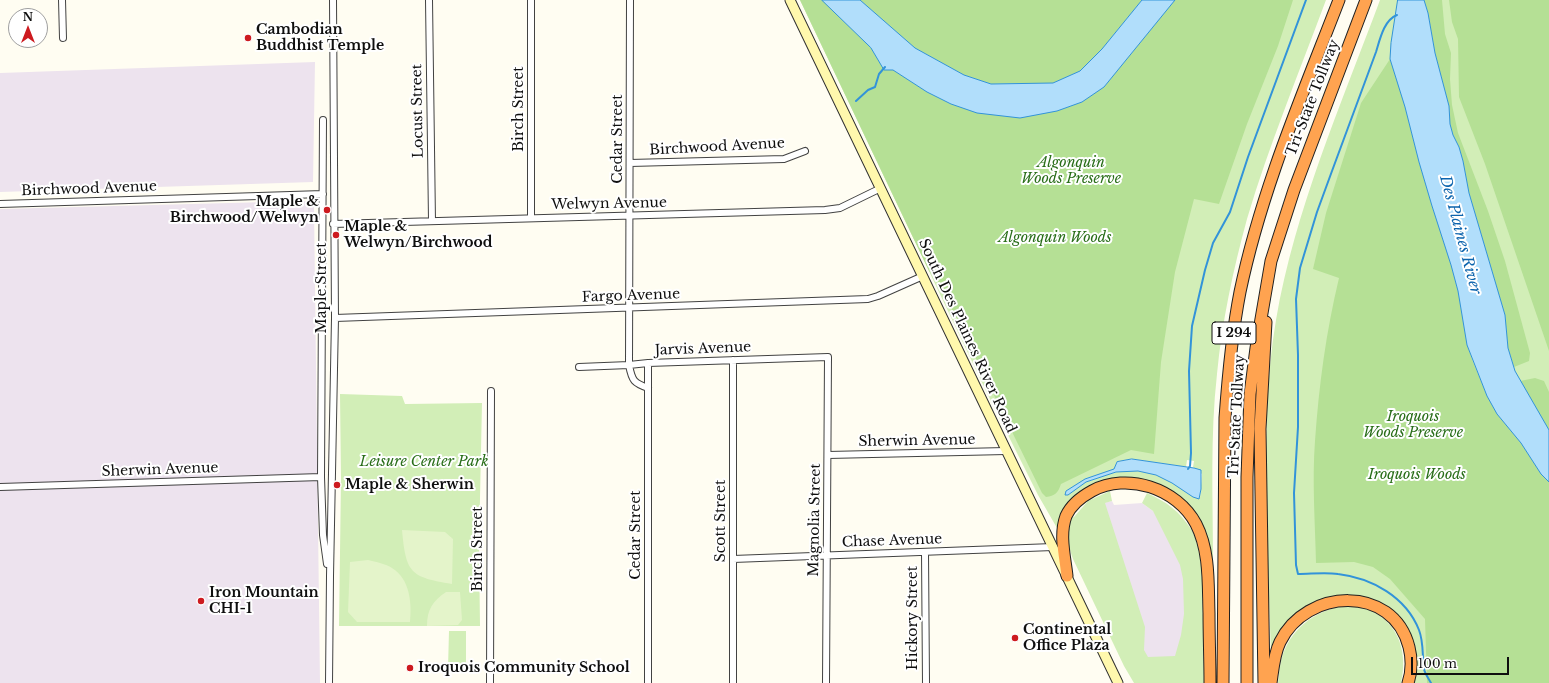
<!DOCTYPE html>
<style>
body{margin:0}
#map{position:relative;width:1549px;height:683px;overflow:hidden;background:#fffdf2;font-family:"Libre Baskerville",serif}
canvas{display:block}
.north{position:absolute;left:8px;top:8px;width:40px;height:40px;box-sizing:border-box;background:#fff;border:1px solid #9f9f9f;border-radius:50%;rotate:0deg;font-size:11px;font-weight:700;line-height:16px;text-align:center;color:#0f0f0f}
.north::after{content:'';display:block;margin:auto;width:14px;height:18px;background:#cd1a1f;clip-path:polygon(50% 0,100% 100%,50% 72%,0 100%)}
.scale{position:absolute;left:1411px;top:657px;width:98px;height:18px;box-sizing:border-box;border:2px solid #0f0f0f;border-top:0;padding-left:5px;font-size:12px;line-height:14px;white-space:nowrap;color:#0f0f0f;-webkit-text-stroke:3px #fff;paint-order:stroke}
</style>
<div id="map">
<canvas width="1549" height="683"></canvas>
<div class="north">N</div>
<div class="scale">100 m</div>
</div>
<script>
const g = document.querySelector('canvas').getContext('2d');
g.lineJoin = 'round';
function paint(path, color) {
  g.fillStyle = color;
  g.fill(path, 'evenodd');
}
function strokePath(path, color, width, dash) {
  g.strokeStyle = color;
  g.lineWidth = width;
  g.lineCap = dash ? 'butt' : 'round';
  g.setLineDash(dash || []);
  g.stroke(path);
}
function write(font, color, halo, rows, align = 'center') {
  g.font = font + ' "Libre Baskerville",serif';
  g.lineWidth = 4;
  g.setLineDash([]);
  g.textBaseline = 'middle';
  g.strokeStyle = halo;
  g.fillStyle = color;
  for (const [text, x, y, turn = 0] of rows) {
    g.save();
    g.translate(x, y);
    g.rotate((+turn || 0) * Math.PI / 180);
    g.textAlign = isNaN(turn) ? turn : align;
    if (halo) g.strokeText(text, 0, 0);
    g.fillText(text, 0, 0);
    g.restore();
  }
}
paint(new Path2D(`
 M315,62l-2,120 -313,10v-119z
 M306,201l8,6 6,476h-320v-474z
 M1112,501l2,4 28,-2 33,24 17,47v109h-48l-53,-177z`), '#ede3ee');
paint(new Path2D(`
 M800,0h526c-27,73 -57,145 -79,219 -14,51 -25,103 -30,155 -7,62 -4,125 -4,187h-2l-37,-68 -14,-8 -14,-5 -28,-2 -12,2 -16,6 -30,42h-3l-19,-33 -51,-102zM1132,459l54,8 1,-7 7,1 -1,6 9,7 -2,23c-11,0 -18,-9 -27,-14 -17,-10 -38,-15 -57,-11 -10,2 -20,7 -30,10l-1,-3 30,-10 2,-7z
 M1380,0h169v683h-137l2,-6 -20,-64 -12,-9 -13,-6 -15,-3 -22,1 -13,5 -14,7 -34,45c-2,-53 -4,-106 -5,-159 0,-58 0,-116 10,-174 19,-111 65,-215 104,-320z
 M340,394l62,2 3,8 77,-1 -3,143 1,80h-141l2,-147z
 M1110,491l2,10 -7,2 40,124 -1,23 4,7 27,-1 6,-21 3,-21 -1,-35 -3,-14 -27,-54 -11,-8 5,-10c20,9 32,18 44,36 13,23 11,61 12,87 0,22 1,45 1,67h-70l-10,-17 -51,-107 -6,-18 2,-22 5,-2 14,-16z
 M1345,606c44,0 66,36 56,77h-123c1,-7 1,-15 3,-22 7,-30 33,-51 64,-55z
 M449,631h17v37h-18z`), '#d2eeb7');
paint(new Path2D(`
 M800,0h22l49,48 13,22h9l34,22 24,12 106,7 25,-9 22,-15 71,-87h118l-15,46 -31,78 -28,80 -25,-5 -19,73 -14,90 -7,92 -23,-4 -70,34c-3,9 -6,12 -15,13l-4,-4 -103,-210 -10,-12z
 M860,0h282l-40,49 -22,22 -27,12 -62,1 -27,-9 -49,-27z
 M1424,0h18l3,34 6,19 -1,26 2,26 6,28 30,78 17,50 25,92 -1,8 -15,6 -6,-19 -3,-33 -36,-122 -6,-32 -4,-14 -6,-12 -3,-11 -1,-18 -14,-53 -7,-40z
 M1449,0h100v351l-64,-187 -26,-67 -1,-58 -6,-17z
 M1390,59l15,48 14,55 13,44 19,59 7,26 9,54 6,17 14,34 10,18 24,29 20,31 8,8v201h-122l-2,-64 -35,-40 -17,-12 -19,-5 -38,1c-1,-40 -4,-83 -1,-122 4,-56 11,-109 24,-163l-26,-9 13,-56 35,-110z
 M1535,378l9,3 5,11v38l-29,-49z`), '#b5e095');
paint(new Path2D(`
 M402,530l43,2 8,7 -1,45c-42,-7 -46,-11 -50,-54z
 M368,560c8,2 18,4 24,8 18,11 20,35 18,54h-53l-9,-10 2,-50z
 M446,592h14l2,28 -4,5 -31,1c0,-17 6,-25 19,-34z`), '#e4f4ca');
const water = new Path2D(`
 M822,0h38l55,48 49,27 27,9 62,-1 27,-12 22,-22 40,-49h33l-71,87 -22,15 -25,9 -37,7 -43,-5 -26,-9 -24,-12 -34,-22h-9l-13,-22z
 M1398,0h26l4,13 7,40 14,53 1,18 3,11 6,12 4,14 6,32 36,122 3,33 7,23 34,59v52l-8,-8 -20,-31 -24,-29 -10,-18 -20,-51 -9,-54 -7,-26 -19,-59 -13,-44 -14,-55 -15,-48 1,-16z
 M1132,459l62,9 7,2v19l-2,10 -6,-2 -21,-14 -16,-8 -18,-4 -22,1 -30,10 -18,13h-3l1,-4 19,-12 29,-10 3,-7z`);
paint(water, '#b1defb');
strokePath(water, '#3293d9', 1);
strokePath(new Path2D(`
 M1397,15c-13,5 -17,24 -21,37l-44,119 -15,41 -17,56 -4,31 2,56v72l-4,66 2,72 2,9c13,0 27,-2 40,0 34,4 68,23 81,56 5,13 3,26 5,39 1,5 5,10 7,14
 M856,101l12,-11 7,-3 4,-13 6,-7
 M1188,469l2,-3 1,-13 -2,-82 3,-45 13,-56 8,-27 17,-31 18,-55 58,-157`), '#3293d9', 2);
const street = new Path2D(`
 M62,0l1,38
 M429,0l3,221
 M531,0v217
 M630,0l-1,365c3,16 5,18 19,23
 M323,120l-2,357 2,58 4,29
 M630,163l154,-4 21,-8
 M0,204l323,-10
 M333,224l492,-14 15,-2 41,-20
 M335,318l533,-19 10,-3 45,-20
 M733,360v323
 M579,367l50,-2 19,-2 180,-6 -2,326
 M828,455l178,-4
 M0,487l321,-10
 M925,552l1,131
 M733,559l320,-12
 M329,683l1,-107 5,-258 -2,-318
 M490,683l1,-292
 M648,683v-320`);
const secondary = new Path2D(`
 M790,0l328,683`);
const highway = new Path2D(`
 M1067,576c-2,-19 -8,-41 -1,-60 5,-11 15,-19 26,-25 35,-19 85,-3 104,33 14,27 12,60 13,89 0,24 1,47 1,70
 M1223,683l2,-265c3,-42 7,-85 15,-126 21,-101 62,-196 99,-292
 M1247,683v-206l3,-83 6,-46 15,-87 23,-71 72,-190
 M1264,683l-4,-254 6,-107
 M1271,683c2,-14 3,-29 9,-41 26,-54 113,-58 129,5 3,12 3,24 -1,36`);
strokePath(street, '#424242', 8);
strokePath(secondary, '#313131', 11);
strokePath(highway, '#202020', 13);
strokePath(street, '#fff', 6);
strokePath(secondary, '#fff8ad', 9);
strokePath(highway, '#ffa350', 11);
for (const [x, y, r, color] of [
 [248,38,4,"#cd1a1f"],
 [327,210,4,"#cd1a1f"],
 [336,235,4,"#cd1a1f"],
 [337,485,4,"#cd1a1f"],
 [201,601,4,"#cd1a1f"],
 [1015,638,4,"#cd1a1f"],
 [410,668,4,"#cd1a1f"]
]) {
  const dot = new Path2D();
  dot.arc(x, y, r, 0, 2 * Math.PI);
  g.fillStyle = color;
  g.fill(dot);
  strokePath(dot, '#fff', 1.5);
}
for (const [x, y, w] of [
 [1234,333,44]
]) {
  const box = new Path2D();
  box.roundRect(x - w / 2, y - 11, w, 22, 3);
  g.fillStyle = '#fff';
  g.fill(box);
  strokePath(box, '#0f0f0f', 1);
}
write('bold 13px', '#0f0f0f', null, [
 ["I 294",1234,333]
]);
write('bold 14px', '#0f0f0f', '#fff', [
 ["Cambodian",256,30],
 ["Buddhist Temple",256,46],
 ["Maple &",319,202,"right"],
 ["Birchwood/Welwyn",319,218,"right"],
 ["Maple &",344,227],
 ["Welwyn/Birchwood",344,243],
 ["Maple & Sherwin",345,485],
 ["Iron Mountain",209,593],
 ["CHI-1",209,609],
 ["Continental",1023,630],
 ["Office Plaza",1023,646],
 ["Iroquois Community School",418,668]
], 'left');
write('14px', '#0f0f0f', '#fff', [
 ["Tri-State Tollway",1313,98,-69],
 ["Birch Street",519,109,-90],
 ["Locust Street",418,111,-91],
 ["Cedar Street",618,139,-90],
 ["Birchwood Avenue",717,147,-3],
 ["Birchwood Avenue",89,189,-2],
 ["Welwyn Avenue",609,204,-1],
 ["Maple Street",322,288,-90],
 ["Fargo Avenue",631,296,-2],
 ["South Des Plaines River Road",967,336,65],
 ["Jarvis Avenue",703,349,-2],
 ["Tri-State Tollway",1237,416,-87],
 ["Sherwin Avenue",917,441,-1],
 ["Sherwin Avenue",160,470,-2],
 ["Magnolia Street",815,520,-89],
 ["Scott Street",721,521,-90],
 ["Cedar Street",636,535,-90],
 ["Chase Avenue",892,541,-2],
 ["Birch Street",478,549,-90],
 ["Hickory Street",913,618,-90]
]);
write('italic 14px', '#296e19', '#fff', [
 ["Algonquin",1071,163],
 ["Woods Preserve",1071,179],
 ["Algonquin Woods",1055,238],
 ["Iroquois",1413,417],
 ["Woods Preserve",1413,433],
 ["Leisure Center Park",424,462],
 ["Iroquois Woods",1417,475]
]);
write('italic 15px', '#0c64ad', '#fff', [
 ["Des Plaines River",1460,235,75]
]);
</script>
